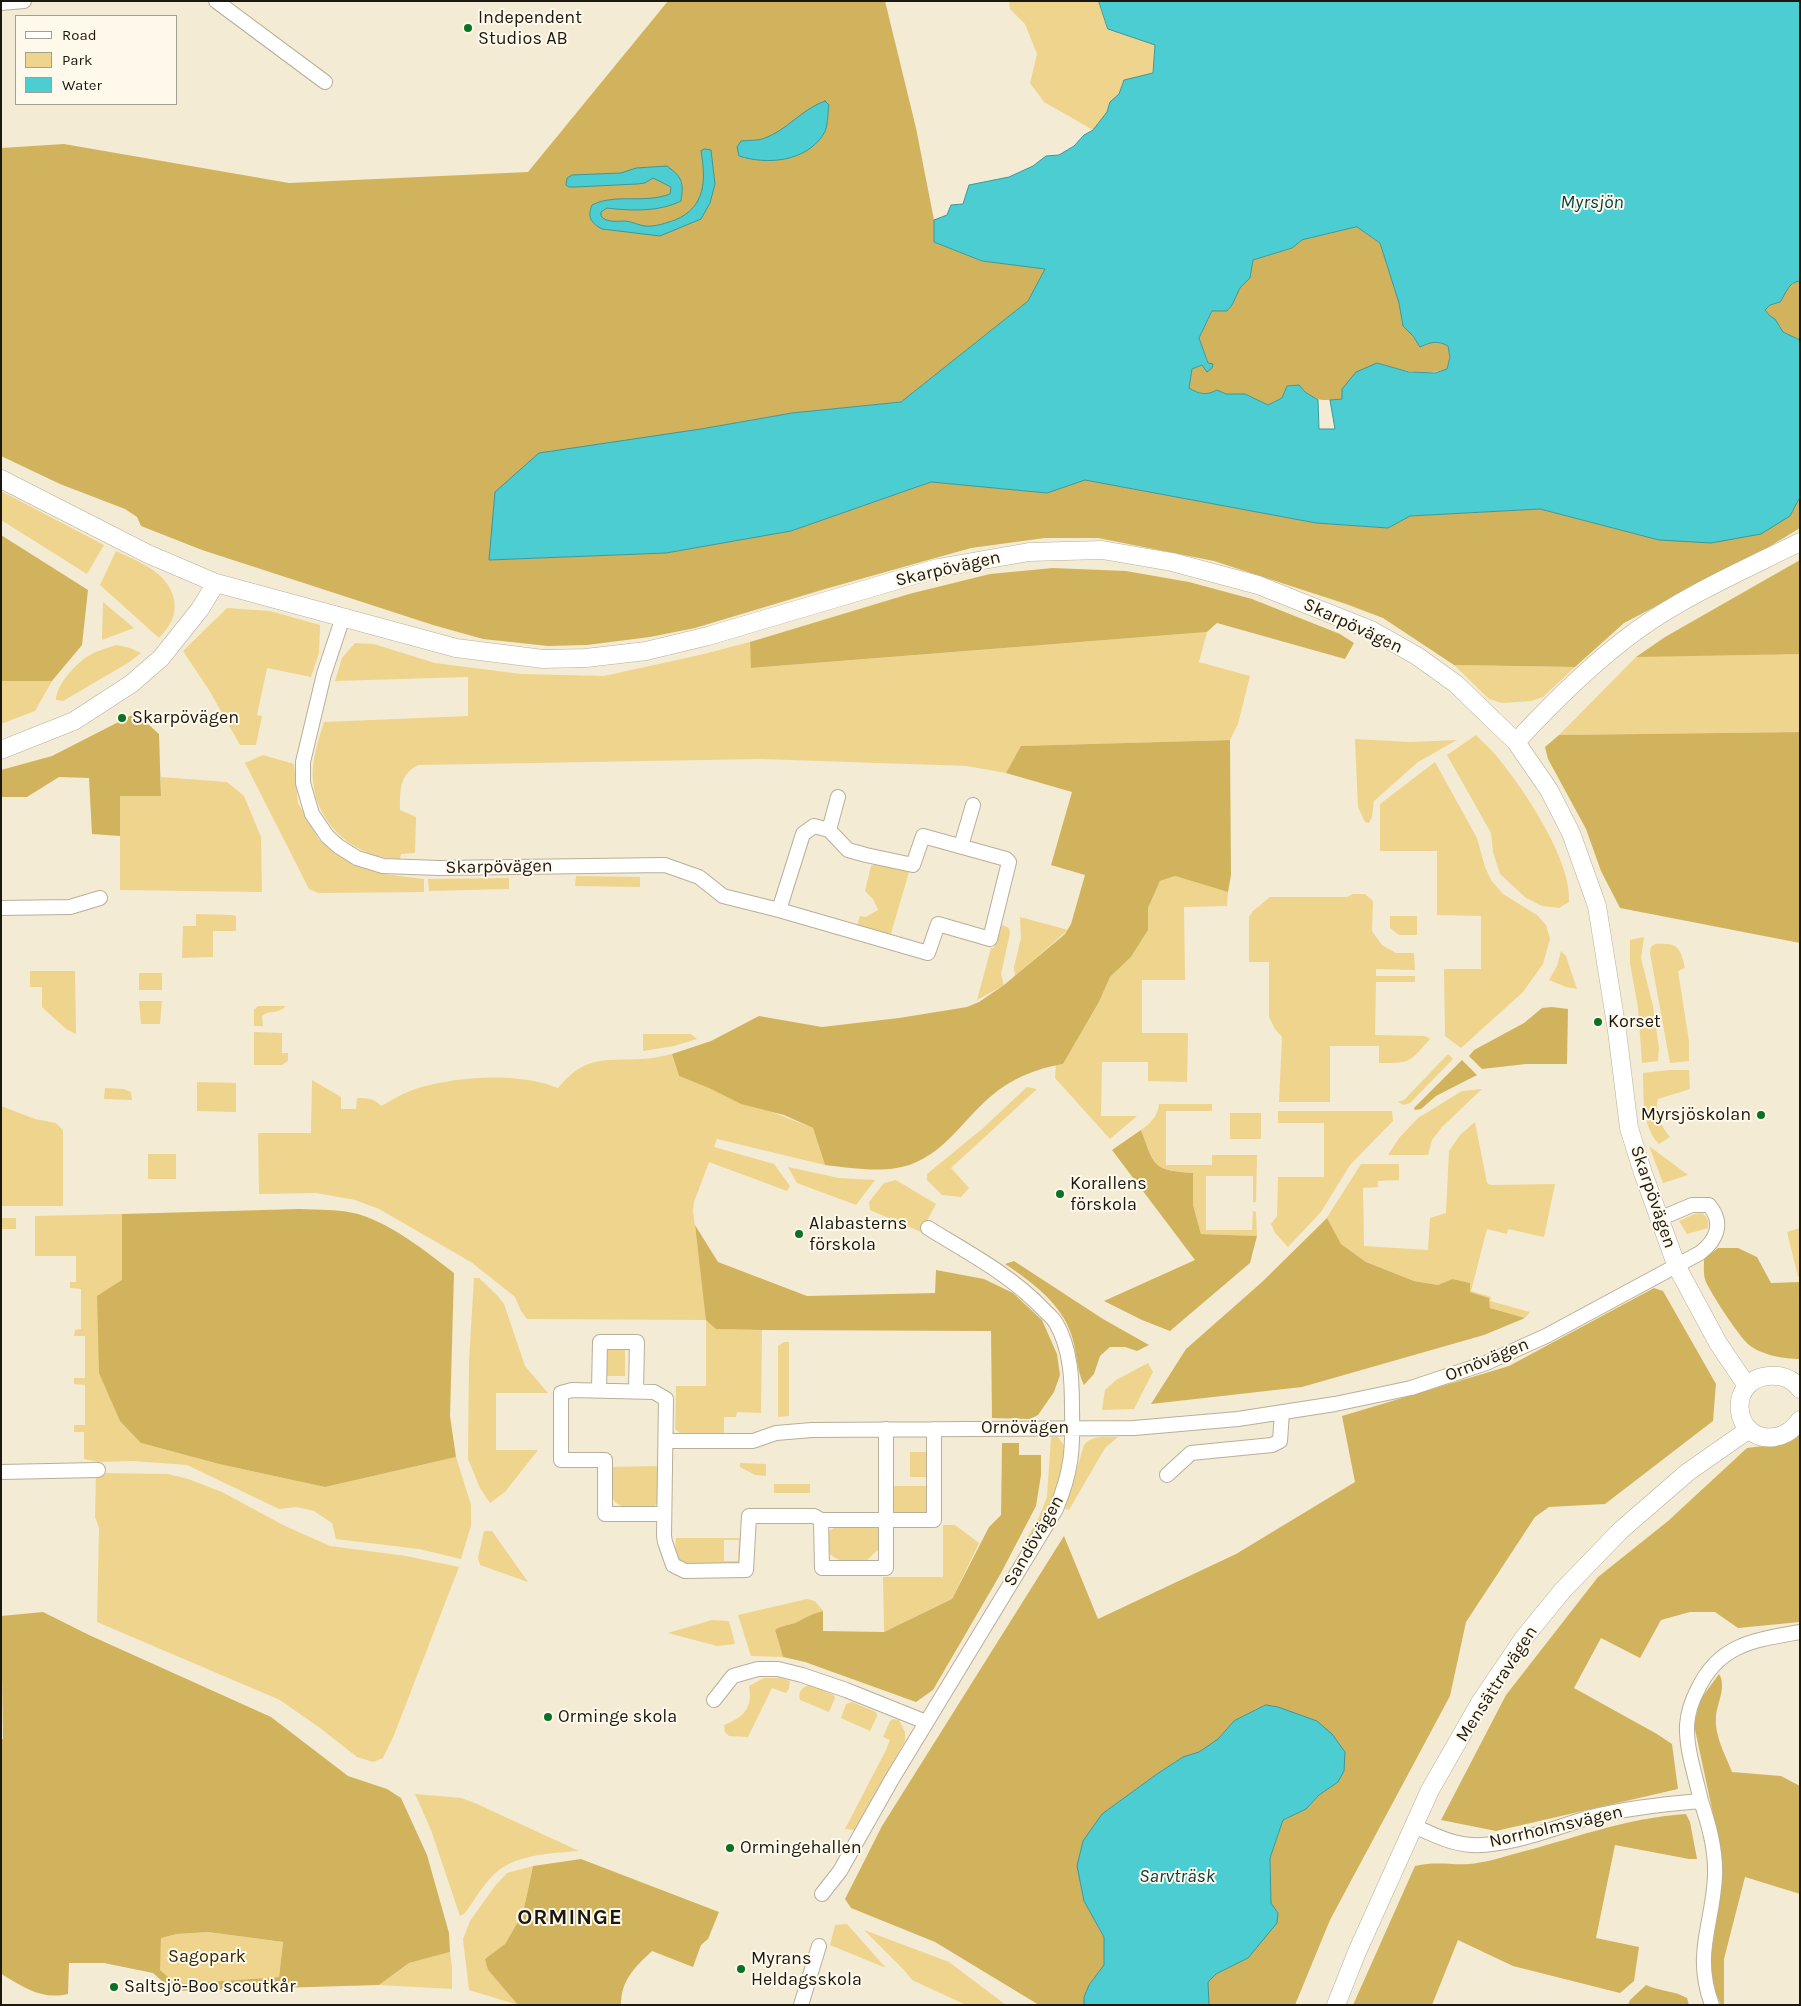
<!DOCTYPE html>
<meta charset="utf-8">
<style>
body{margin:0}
#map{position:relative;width:1801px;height:2006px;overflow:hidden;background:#f4ebd5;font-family:Karla,sans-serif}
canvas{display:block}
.frame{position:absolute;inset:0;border:2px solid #1b1810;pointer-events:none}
.legend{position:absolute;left:15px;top:15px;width:162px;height:90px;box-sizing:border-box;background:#fef9eb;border:1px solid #a39f93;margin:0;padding:6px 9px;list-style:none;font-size:15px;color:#1b1810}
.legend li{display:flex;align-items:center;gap:10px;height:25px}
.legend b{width:25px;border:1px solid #a39f93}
</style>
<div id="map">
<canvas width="1801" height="2006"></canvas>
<div class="frame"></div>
<ul class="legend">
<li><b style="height:6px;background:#fff"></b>Road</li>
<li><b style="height:14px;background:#efd48d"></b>Park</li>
<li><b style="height:14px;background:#4bcdd2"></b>Water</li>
</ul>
</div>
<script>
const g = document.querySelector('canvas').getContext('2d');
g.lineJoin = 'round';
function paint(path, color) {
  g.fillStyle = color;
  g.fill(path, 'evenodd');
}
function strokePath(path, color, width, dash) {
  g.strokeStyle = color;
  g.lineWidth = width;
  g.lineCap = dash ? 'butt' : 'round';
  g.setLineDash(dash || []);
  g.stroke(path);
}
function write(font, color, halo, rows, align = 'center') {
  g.font = font + ' Karla,sans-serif';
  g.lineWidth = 4;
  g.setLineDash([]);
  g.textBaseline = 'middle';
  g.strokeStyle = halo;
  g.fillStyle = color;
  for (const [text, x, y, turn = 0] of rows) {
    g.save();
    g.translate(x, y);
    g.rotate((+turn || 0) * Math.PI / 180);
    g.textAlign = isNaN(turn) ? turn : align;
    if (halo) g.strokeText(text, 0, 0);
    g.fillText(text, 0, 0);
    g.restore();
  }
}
paint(new Path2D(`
 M1009,1h90l9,28 47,16 -2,28 -29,7 -5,14 -8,8 -4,10 -14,18 -49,-28 -14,-19 7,-29 -12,-30 -15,-15z
 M1,491l103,54 -17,29 -86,-54z
 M116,551c23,11 52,21 58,48 3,17 -4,27 -15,39l-59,-53z
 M1800,570v162l-241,3 77,-78h7z
 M103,602l31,26 -32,12z
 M227,608l43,3 50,14 -1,28 -8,24 -44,-9 -10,47 5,1 -6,29h-16l-31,-55 -26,-39z
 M1207,632l-8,30 51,14 -12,48 -8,16 -208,6 -16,27 -39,-7 -206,-7 -343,6c-19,10 -18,26 -18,45l16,7 -1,36 -14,1 -1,5c-43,0 -83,-33 -87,-77 -2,-20 5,-41 11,-60l144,-6v-39l-133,4 7,-23 13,-15 19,1 61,19 86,11 83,2 100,-22 46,-12 2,26z
 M116,645l14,3 11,5 -13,10 -65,38 -7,-1c0,-15 21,-38 34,-45 8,-5 18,-7 26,-10z
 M1454,665l121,2 -32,30 -12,4 -29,2 -13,-4z
 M1,681h51l-17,30 -34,13z
 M1476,735c9,9 19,18 26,28 25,31 70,99 67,139l-10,6 -17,-2 -16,-8 -26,-24 -7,-22 -2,-19 -44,-78z
 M1355,739l55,3 47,-2 -39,22 -44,39 -2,16 -3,6 -4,-1 -7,-15z
 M263,755l31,9 4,39 21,37 35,25 29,9 41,5v13l-106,1 -9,-4 -64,-126z
 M1435,762l42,76 8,29 6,13 12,14 34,21 9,10 4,14 -7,25 -20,28 -62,56 -16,-12 -1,-67h37v-53l-44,-1v-64h-57v-47z
 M161,777l66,5 17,14 17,41 1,55 -142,-2v-94h41z
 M877,864l32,8 -19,65 -33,-11 3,-10 6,1 12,-7 -5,-11 -8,-8 6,-25z
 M576,876l64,1v10l-65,-1z
 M1175,876l53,16 -1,14 -43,1 1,73h-43v53h46l-1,49 -39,-1v-19h-46l-1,54h36l-27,23 -55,-61 1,-13 7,-1 36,-62 11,-25 21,-20 17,-27v-22l12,-27z
 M509,878v11l-80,2 -1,-12z
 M1353,894h12l8,7 -1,30 10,14 14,8h18l1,17 -39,-1v7h39v6h-39l-1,53 50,1 5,3c-22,24 -18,24 -51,24v-17h-49v56h-51l3,-65 -7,-8 -6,-12v-55h-20v-45l4,-6 17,-14h77z
 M196,914l36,1 4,1v15h-23v26l-31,1 1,-32h13z
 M1390,916h27v19h-18l-9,-7z
 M1020,917l48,13 -53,46 -1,-9 7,-29z
 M1002,925l7,3 1,5 -9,41 3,11 -27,15 14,-52h3z
 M1644,937l-3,21 12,48 6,42 -1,13 -16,2 -4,-55 -8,-45v-23z
 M1655,944c23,-1 25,3 30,24l-7,3 11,70v20l-19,2 -20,-110 1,-6z
 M1561,951l5,5 11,33 -11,-2 -17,-7 8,-14z
 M30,971h45l1,63 -10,-5 -24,-22v-20h-12z
 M139,973h23v17h-23z
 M139,1001h23l-2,23h-19z
 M258,1006h28c-9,9 -18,4 -24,10l1,10h-9v-16z
 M254,1032l28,1v20h6v8l-6,4h-28z
 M643,1034h48l6,5 -23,7 -31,5z
 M672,1054l7,22 134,52 12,37 -108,-26 -3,8 60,17 16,22 -3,5 -78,-29 -15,40 -1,9 8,61 15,57 46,1 -1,83 -24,-1 -1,5h-12v17l-42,1 -7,-6 1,-43h30v-66l-179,-1 -6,-8 -6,-14 -44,-35 -92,-53 -24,-9 -39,-7 -57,1 -1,-61h53l1,-53 29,17v12h15l1,-11c10,0 17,0 24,8 11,-6 24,-14 37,-18 41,-12 101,-16 140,0 28,-33 44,-27 83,-29 10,0 21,-3 31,-5z
 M1448,1054l5,5 -43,44 -6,2 -6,-3 6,-2z
 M1669,1070h20l1,19 -32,10c-4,13 3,27 12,38l-11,7c-18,-19 -15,-47 -16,-71z
 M197,1082l39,1v29l-39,-1z
 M1027,1087l10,2 -86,79 18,20 -8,9 -19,-2 -15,-15v-6l55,-45z
 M105,1088l19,1 7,3 1,8 -28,-1z
 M1482,1089l-40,38 -10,13 -4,15h-40l11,-17 19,-20 44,-27z
 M1159,1104h53v7h-46v54h46v-10h45l-1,47h-3v-26h-47v54h46l1,-19 3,1 1,24 -56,-2 -8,-29v-32c-41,-3 -38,-6 -52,-43 9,-6 17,-14 18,-26z
 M1,1106l34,13 21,4 7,7v76h-62z
 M1278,1111h114l1,10 -43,44 -29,47 -33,35 -13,-14 -4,-9 6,-8 1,-39h46v-54h-46z
 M1230,1113h31v26h-31z
 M1475,1122l12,61 4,2 64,-1 -11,53 -36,-8 -1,5 -20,-5 -16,62 20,6 -1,4 40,11 -5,6 -35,-10 -1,-10 -19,-6 -18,-13 -14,6 -24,-4 -48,-19 -25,-18 -15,-25 35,-55h38v16l-21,1v6l-15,1 1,58 64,4 2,-32 16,-5 3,-62 11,-16z
 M1649,1146l39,29 -25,8z
 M148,1154h28v25h-28z
 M788,1167l51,11 36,2 -19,25 -59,-22z
 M896,1180l40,24 -15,28 -51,-22 -1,-8 15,-19z
 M1702,1213c6,4 7,9 6,15l-21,6 -8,-13 15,-7z
 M122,1214v66l19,163 78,21 106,23 131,-30 15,48v21l-10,33 -42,-10 -83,-10 -4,-16 -18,-12 -18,-4 -17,2 -92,-44 -54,-4 -34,1 -15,-3v-27h-10v-7h11v-40l-11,-1v-6h11v-42h-11l1,-6 6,-1v-40l-11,-1v-6h6v-26h-41v-40z
 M1,1218h15v11h-15z
 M1800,1228v48l-2,1 -11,-45z
 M474,1278h5l18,17 7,9 21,62 23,27h-52v57h42l-33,42 -15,11 -10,-15 -12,-29 1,-98z
 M784,1342h5v74l-11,1v-71z
 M606,1348h19v28h-19z
 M1148,1363l5,9 -19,37 -32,1 3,-20 11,-10z
 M1051,1437h7l6,8c2,38 -21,72 -39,104l-3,-2 17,-30 8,-20z
 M1118,1437l-13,11 -36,62 -4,-1 19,-64c8,-10 22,-8 34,-8z
 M910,1452h20l-1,25h-19z
 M740,1463l26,1v12l-11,-1 -15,-8z
 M660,1466l-2,37 -6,5c-41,-1 -41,0 -43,-41z
 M96,1473l72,1 20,5 34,13 63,34 45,20 76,10 53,11 -65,168 -11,23 -10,4 -16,-5 -37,-29 -40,-28 -183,-78 2,-94 -4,-11z
 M774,1484h36v9h-36z
 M892,1486h39v24l-8,4 -28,-2 -3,-3z
 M878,1525l2,2 2,19 -16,15c-15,2 -28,2 -38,-9v-20l9,-6z
 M943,1525h12l24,18 -27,56 -68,33 -1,-55h60z
 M484,1531h8l36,51 -48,-17 -2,-7z
 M676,1538h69v22l-6,5 -55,-1c-10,-7 -9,-15 -8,-26zM724,1540h15l-1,21h-14z
 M807,1599l8,2 8,10c-11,3 -15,7 -25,11 -9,4 -14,2 -23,8l8,27 -32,-1 -13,-41z
 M712,1620l17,1 6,23 -18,2 -49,-13z
 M764,1678h17l9,3 -1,8 -3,4 -14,-5 -24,49 -19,-1 -4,-4 -1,-7c20,-8 29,-17 25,-39z
 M810,1685l24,10 1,3 -6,14 -29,-12c-2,-9 2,-13 10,-15z
 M852,1702l24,10 1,4 -7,15 -29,-13 5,-14z
 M893,1719l6,1 6,12v9l-50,89 -10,-1 41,-79 4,-10 -7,-3 7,-16z
 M415,1794l46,4 16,6 102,47c-25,2 -59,3 -80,19 -14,11 -23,28 -34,43l-5,3 -29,-86z
 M533,1866l-10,47 -18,31 -19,15 2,11 30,35 -49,-15 -6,-51 7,-18 25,-35 12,-13z
 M847,1924l39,44 -56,-23 5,-20z
 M864,1930l85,32 57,43h-40l-54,-25 -8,-10z
 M208,1932l75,10 -4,35 -99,7h-5l-16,-14 2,-32 16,-4z
 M450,1952l2,15v22l-73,-4 30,-22z`), '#efd48d');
paint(new Path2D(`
 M668,1h217l31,127 18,92v22l48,19 63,8 -17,32 -127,101 -109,11 -91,16 -212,131 177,-7 125,-22 140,-49 116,11 38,-13 231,43 72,5 22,-12 130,-7 119,31 131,-24 10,-19v31l-33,20 -143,75 -49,44 -121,-2 -71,-47 -37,-14 -132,-43 -116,-23h-53l-74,10 -146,41 -130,39 -45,9 -63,8 -39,1 -65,-7 -50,-14 -231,-75 -61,-24 -4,-9 -12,-8 -65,-25 -59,-28v-308l63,-4 225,39 239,-11z
 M1357,227l23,16 19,60 4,23 10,10 7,11c11,-5 17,-7 28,-1l2,11 -3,12c-24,8 -46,1 -70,-6l-35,26v10c-22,2 -28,3 -44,-14l-11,1 -5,12 -14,7 -23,-11h-19l-9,-4c-11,6 -18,4 -28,-2l3,-19 16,-6 -9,-25 14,-28 14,1 5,-6 8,-17 10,-10 3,-18 39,-12 10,-8z
 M1796,281h4v59l-17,-8 -8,-13 -5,-3 -5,-6 5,-5 10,-3 6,-12z
 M1,535l87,55 -6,55 -30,36h-51z
 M1800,560v94l-164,3 29,-20z
 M1053,568l73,3 63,11 63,17 88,35 14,9 -9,16 -128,-36 -10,9 -456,36 -1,-26 159,-48 81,-20z
 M136,713l23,21 2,62h-41v40l-28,-2 -3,-56 -30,-1 -32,20h-26v-27l51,-14z
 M1800,732v211l-180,-35 -19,-37 -15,-42 -38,-70 -3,-12 14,-12z
 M1230,740l1,135 -3,17 -53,-16 -15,5 -12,27v22l-17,27 -21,20 -11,25 -36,62c-28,5 -51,14 -73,33 -26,22 -44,54 -78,67 -26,10 -60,4 -87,1l-12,-37 -29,-13 -43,-11 -32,-16 -30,-12 -7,-22 39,-13 48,-25 63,11 77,-9 68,-11 12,-5 25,-17 61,-51 6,-10 14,-49 -34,-10 21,-73 -66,-19 15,-27z
 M1552,1007l16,2 -1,55h-41l-44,5 -13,-13 5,-6 50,-27 18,-15z
 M1462,1060l15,15 -41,21 -15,13 -6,1 -1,-2z
 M1141,1130c14,37 11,40 52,43v32l8,29 56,2 -7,27 -80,68 -28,-11 -38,-19 91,-41 -83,-110z
 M299,1209c19,1 41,0 59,5 36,11 67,37 96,59l-4,143 6,41 -131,30 -106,-23 -78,-21 -21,-22 -21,-48 -2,-77 25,-16v-66z
 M1327,1218l14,26 25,18 48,19 24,4 14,-6 18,4v9l19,6 1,10 35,10 -41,17 -182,52 -151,17 35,-55 76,-67z
 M695,1225l23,37 89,34 128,-3 1,-23 48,9 29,14 29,27 15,34 3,21 -6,17 -16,23 -8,4 -38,-1 -1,-87 -229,-1 -46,-1 -10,-9z
 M1718,1248h20l19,9 14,26 29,-1v77c-15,0 -40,-4 -52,-15 -10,-9 -36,-49 -42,-62 -3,-7 -2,-15 -2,-23z
 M1014,1261l89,58 46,26 -12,6 -12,-4h-15l-10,9 -6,18 -10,11c-7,-14 -7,-30 -11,-45 -9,-35 -40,-57 -68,-76z
 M1654,1288l9,3 53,93 -3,37 -108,83 -56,3 -14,10 -69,105 -16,74 -120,224 -35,85h-86l-1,-23 8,-8 32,-16 30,-45 -7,-10 -1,-45 13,-38 23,-11 13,-14 19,-13 -72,-77 -32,16 -16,18 -19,13 -16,5 -26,17 -55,40 -18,87 20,36v29l-15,19 -5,12v8h-45l-104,-63 -84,-34 -6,-9 37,-73 182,-290 34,83 138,-65 119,-72 -13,-66 167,-50z
 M1800,1431v191l-62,6 -23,-16h-25l-29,8 -21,38 -39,-20 -27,50 83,46 15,10 6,45 -182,42 -55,-11 65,-125 92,-118 70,-56 79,-73 32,-4z
 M1002,1443h17v12h22v20l-5,31 -35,67 -68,117 -17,12 -111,-40 -22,-5 -8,-27c9,-6 14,-4 22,-8 11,-5 14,-8 26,-11v20l61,1 68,-33 37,-72 12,-12z
 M43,1612l46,23 182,82 77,59 39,13 14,9 26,57 22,78 1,19 -41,11 -30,22 -206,6 -20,-18 -49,-10h-35l-1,31c-26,6 -43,-6 -65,-19l-2,-2v-234h2l-2,-123zM208,1932l75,10 -4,35 -99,7 -5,-1 -15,-13 1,-32 16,-4z
 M1719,1674c8,12 -2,30 -3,42 -2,19 9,38 16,56l49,4 19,10v108l-55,-17 -21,82v46h-3l-8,-19 -3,-22 12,-86 -1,-27 -27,-126 6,-25z
 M1686,1814l4,8 7,37h-8l-74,-14 -19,93 43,9 -5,34 -14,12 -107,-27 -55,-26 -26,65h-79l62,-139c21,-5 34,-1 54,-2 14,-1 31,-6 45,-10 59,-15 110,-36 172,-40z
 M581,1859l138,53 -11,27 -7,6 -8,22 -41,-16c-17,16 -31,29 -31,54h-103l-30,-35 -3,-11 20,-15 18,-31 10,-47z
 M1646,1985c15,7 27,5 41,13l2,7h-61l2,-5z`), '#d2b35d');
const water = new Path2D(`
 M1099,1h701v280c-12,1 -14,13 -20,21l-10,3 -5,5 5,6 5,3 8,13 17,8v157l-10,19 -29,18 -50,9 -52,-3 -119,-31 -130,7 -22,12 -72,-5 -231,-43 -38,13 -116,-11 -140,49 -125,22 -177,7 6,-68 44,-39 162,-24 91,-16 109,-11 127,-101 17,-32 -63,-8 -48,-19v-22l13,-5 4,-10 12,-1 6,-19 40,-8 24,-11 13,-10 13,-1 15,-9 10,-11 9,-5 14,-18 3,-10 9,-8 5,-14 29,-7 2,-28 -47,-16zM1357,227l23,16 19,60 4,23 10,10 7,11c11,-5 17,-7 28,-1l2,11 -3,12 -12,4 -26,-1 -32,-9 -21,9 -14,17v10l-12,1 5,29h-16l-1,-29 -13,-8 -6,-7 -12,1 -5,12 -14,7 -23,-11h-19l-9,-4c-11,6 -18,4 -28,-2l3,-19 10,-4 5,7 5,-4 1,-4 -5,-1 -9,-25 13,-27h15l5,-6 8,-17 10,-10 3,-18 39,-12 10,-8z
 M825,101l4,4c-2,10 0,21 -6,30 -18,27 -56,30 -84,21l-2,-9 4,-6c7,-1 17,0 24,-3 22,-8 37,-29 60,-37z
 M705,149l6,1 4,34 -5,19 -9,16 -41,17 -58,-7c-11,-6 -15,-12 -10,-24 24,-12 52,-1 78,-11l1,-7 -18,-9 -8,5 -8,1 -61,3h-7l-3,-2 1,-7 5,-3 49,-2 15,-5 31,-2c15,11 17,16 14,35 -22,11 -50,10 -74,7l-6,4v4c5,7 17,5 25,5 7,1 12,4 19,5 10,1 21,-3 30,-6 31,-13 31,-40 26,-69z
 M1266,1705l12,2 39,14 15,13 13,18 -1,19 -6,11 -19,13 -13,14 -23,11 -13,38 1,45 7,10 -1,10 -29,35 -32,16 -8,8 1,23h-125v-8l5,-12 15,-20v-28l-20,-36 -7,-35 6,-25 19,-27 55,-40 26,-17 16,-5 19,-13 16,-18z`);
paint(water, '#4bcdd2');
strokePath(water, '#3d9798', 1);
const minor = new Path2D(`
 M216,1l109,81
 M1,3l23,-2
 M343,617l-19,57 -21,88v21l9,31 15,22 11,10 19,12 26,8 56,2 226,-3 34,12 24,19 56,14 149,43 10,-29 52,15 19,-77 -3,-3 -83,-23 -10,29 -47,-10 -18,-5 -19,-20 -15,-4 -11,8 -24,76
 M829,830l9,-33
 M961,846l12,-41
 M1,908l69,-1 30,-9
 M599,1390l1,-48h37l-1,49
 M666,1441h87l23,-8 36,-3 322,-2 104,-9 97,-15 76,-16 75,-25 60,-27 154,-83c17,-13 24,-30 9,-48h-17l-33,14
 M1,1472l97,-2
 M1167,1475l24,-22 81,-8 8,-4 2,-29
 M664,1514h-59v-54h-44v-67l11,-3 82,2 12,7 -2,137 1,6 8,23 12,6 61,-1 3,-54h65l7,4h113v-91
 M821,1520l1,48h64v-139
 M714,1700l19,-24 25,-7h20l24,6 44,15 80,32
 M1701,1801c8,24 15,49 14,75 -2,49 -22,77 -3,129
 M1414,1826c18,8 37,18 58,19 36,2 84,-18 119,-28 36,-9 73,-13 110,-16 -5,-24 -15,-51 -14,-76 1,-13 5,-25 11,-36 21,-45 57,-49 102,-57
 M822,1894l18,-23 52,-92 164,-270c16,-38 17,-60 16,-100 0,-29 -1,-60 -16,-86 -3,-5 -9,-10 -13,-14 -32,-34 -76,-57 -115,-81
 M801,2005l18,-59`);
const tertiary = new Path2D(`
 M1,479l147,75 68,29 240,65 87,11 43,-1 60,-7 62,-15 230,-68 91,-16 73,-2 70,12 86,23 113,45 46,26 39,28 60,58 33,48 22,43 26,73 20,125 12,97 14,45 34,94 41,76 29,43
 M1516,742c37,-40 76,-79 120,-111 48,-35 110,-62 164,-89
 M1,750l73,-29 57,-37 30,-26 39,-49 16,-26
 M1800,1389c-7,-10 -18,-14 -31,-13 -43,3 -37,67 6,61 11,-2 19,-8 25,-17
 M1336,2005l21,-53 73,-162 51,-89 42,-62 40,-49 58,-60 67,-58 60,-42`);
strokePath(minor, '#b7af99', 16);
strokePath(tertiary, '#b7af99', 19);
strokePath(minor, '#fff', 14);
strokePath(tertiary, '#fff', 18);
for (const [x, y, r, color] of [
 [468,28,5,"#097223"],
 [122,718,5,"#097223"],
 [1598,1022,5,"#097223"],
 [1761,1115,5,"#097223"],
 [1060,1194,5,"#097223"],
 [799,1234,5,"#097223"],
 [548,1717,5,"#097223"],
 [730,1848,5,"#097223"],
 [741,1969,5,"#097223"],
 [114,1987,5,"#097223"]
]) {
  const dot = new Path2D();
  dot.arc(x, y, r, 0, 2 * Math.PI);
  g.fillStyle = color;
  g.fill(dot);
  strokePath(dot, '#fef9eb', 2);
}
write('18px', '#1b1810', '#fef9eb', [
 ["Independent",478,18],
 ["Studios AB",478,39],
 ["Skarpövägen",132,718],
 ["Korset",1608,1022],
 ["Myrsjöskolan",1751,1115,"right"],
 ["Korallens",1070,1184],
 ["förskola",1070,1205],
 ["Alabasterns",809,1224],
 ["förskola",809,1245],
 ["Orminge skola",558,1717],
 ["Ormingehallen",740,1848],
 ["Myrans",751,1959],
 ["Heldagsskola",751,1980],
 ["Saltsjö-Boo scoutkår",124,1987]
], 'left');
write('18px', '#1b1810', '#fef9eb', [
 ["Skarpövägen",948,569,-13],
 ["Skarpövägen",1353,626,25],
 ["Skarpövägen",499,867,-1],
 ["Skarpövägen",1653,1197,71],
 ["Ornövägen",1487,1360,-22],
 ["Ornövägen",1025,1428],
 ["Sandövägen",1034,1541,-60],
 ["Mensättravägen",1497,1684,-57],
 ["Norrholmsvägen",1556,1827,-13]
]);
write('18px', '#352902', '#fef9eb', [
 ["Sagopark",207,1957]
]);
write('italic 19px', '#003f41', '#fef9eb', [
 ["Myrsjön",1592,203],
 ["Sarvträsk",1177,1877]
]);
g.letterSpacing = '1px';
write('bold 22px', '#1b1810', '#fef9eb', [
 ["ORMINGE",570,1918]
]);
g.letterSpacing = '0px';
</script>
